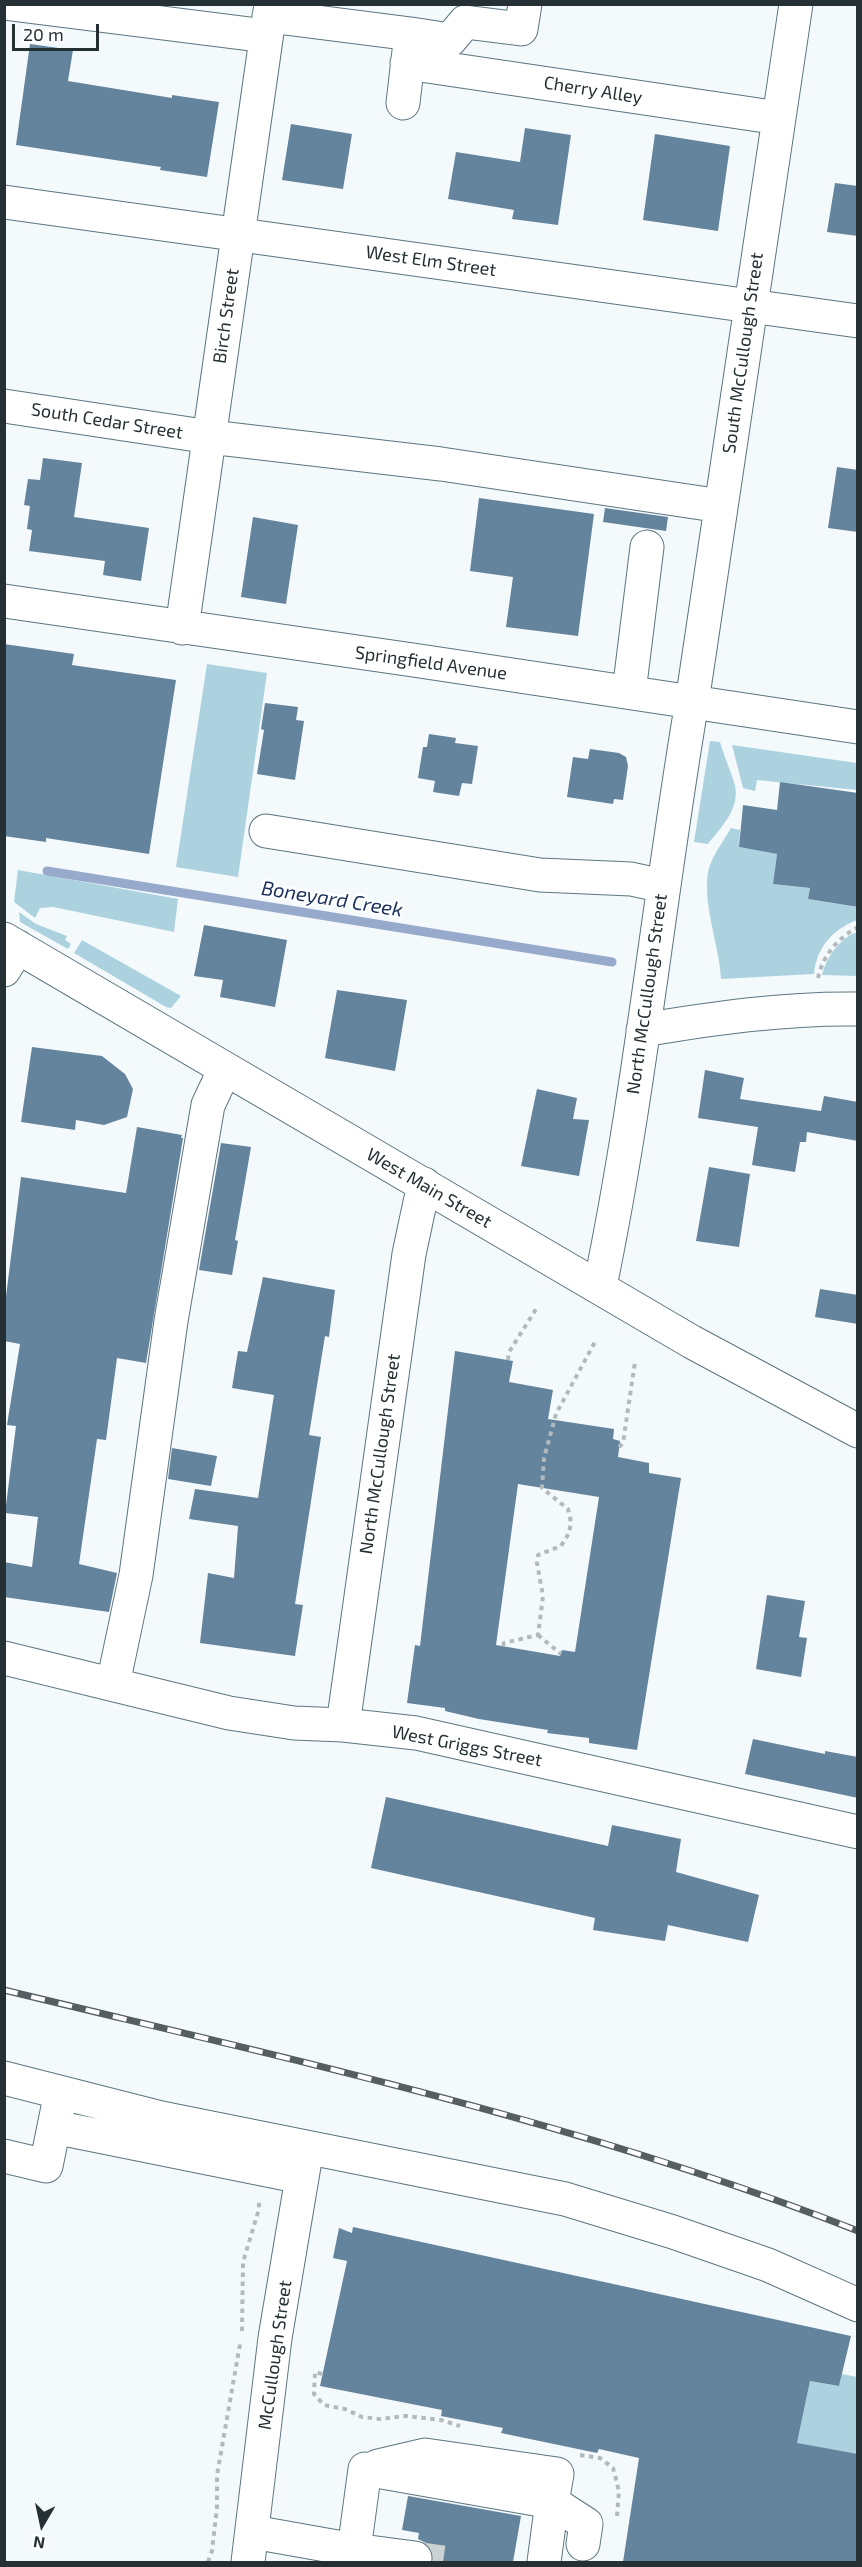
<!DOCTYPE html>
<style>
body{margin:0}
#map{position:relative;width:862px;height:2567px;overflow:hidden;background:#f4fafc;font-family:"Exo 2",sans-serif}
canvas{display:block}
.frame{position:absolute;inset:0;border:6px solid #253034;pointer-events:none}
.north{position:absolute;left:12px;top:2495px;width:60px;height:60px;-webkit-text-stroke:4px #fff;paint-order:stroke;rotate:189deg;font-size:16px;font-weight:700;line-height:24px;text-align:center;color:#253034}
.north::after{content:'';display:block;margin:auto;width:21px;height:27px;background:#253034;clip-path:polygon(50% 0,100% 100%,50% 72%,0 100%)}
.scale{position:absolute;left:12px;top:24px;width:87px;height:27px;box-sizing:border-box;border:3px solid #253034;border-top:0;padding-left:8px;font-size:18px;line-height:21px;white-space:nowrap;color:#253034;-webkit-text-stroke:4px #fff;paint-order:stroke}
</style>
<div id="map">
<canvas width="862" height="2567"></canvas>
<div class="frame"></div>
<div class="north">N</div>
<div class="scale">20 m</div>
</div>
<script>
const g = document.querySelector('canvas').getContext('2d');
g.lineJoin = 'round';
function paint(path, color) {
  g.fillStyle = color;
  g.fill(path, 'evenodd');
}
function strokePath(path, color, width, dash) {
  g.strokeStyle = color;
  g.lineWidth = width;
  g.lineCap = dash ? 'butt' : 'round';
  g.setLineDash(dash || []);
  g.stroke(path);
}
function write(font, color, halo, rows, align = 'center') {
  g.font = font + ' "Exo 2",sans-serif';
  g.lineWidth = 4.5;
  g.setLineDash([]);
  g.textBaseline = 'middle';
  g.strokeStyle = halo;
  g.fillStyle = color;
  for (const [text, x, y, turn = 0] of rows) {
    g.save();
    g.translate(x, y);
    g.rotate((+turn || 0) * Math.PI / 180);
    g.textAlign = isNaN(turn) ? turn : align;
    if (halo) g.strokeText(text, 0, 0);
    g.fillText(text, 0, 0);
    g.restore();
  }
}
paint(new Path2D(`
 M207,664l60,9 -29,204 -62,-10z
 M710,741l10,1c4,14 10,27 14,40 8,25 -12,44 -26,62l-14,-2z
 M732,745l125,18v27l-100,-10 -2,11 -12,-3z
 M731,828l9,2 -1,17 38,7 -4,30 37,4 -2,11 49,8v13c-25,10 -40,27 -43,54l-93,5c-1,-33 -24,-89 -9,-119 5,-11 13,-21 19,-32z
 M18,870l160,29 -4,33 -121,-25 -13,1 -5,10 -21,-16z
 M19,912l17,12 31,12 -2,4 6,4 -3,5 -48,-27z
 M857,932v44l-35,-1c4,-17 18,-37 35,-43z
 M82,940l99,56 -10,12 -5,-1 -92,-54z
 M842,2374l15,3v77l-30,-5 -39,36 22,-104 29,5z`), '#acd2e0');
strokePath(new Path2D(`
 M47,871l565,91`), '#98aacb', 9);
paint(new Path2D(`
 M30,44l43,6 -5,31 104,17v-3l47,7 -12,75 -47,-7 1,-3 -145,-22z
 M291,124l61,10 -9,55 -61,-9z
 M525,128l46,7 -13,90 -46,-6 2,-9 -66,-11 8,-47 64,10z
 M655,134l75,12 -12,85 -75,-11z
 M835,183l23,3v50l-31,-4z
 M43,458l39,5 -8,54 75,11 -8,53 -38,-6 2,-14 -76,-10 3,-21 -5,-1 3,-23 -6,-1 4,-26 12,1z
 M837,467l21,3v62l-30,-4z
 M479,498l115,16 -16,122 -72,-9 7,-50 -43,-6z
 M605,508l63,9 -2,14 -63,-9z
 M253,517l45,8 -12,79 -45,-7z
 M4,644l70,10 -2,11 104,15 -27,174 -103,-16v4l-42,-6z
 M265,703l33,4 -2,13 8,1 -9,59 -38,-6 7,-44 -3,-1z
 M429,734l27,4 -1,5 23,3 -6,38 -10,-1 -3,13 -26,-4 2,-11 -17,-3 5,-31h4z
 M590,749l29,4 7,4 2,9 -5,34 -9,-1 -1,5 -46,-7 6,-40 15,2z
 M780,782l78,11v114l-50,-8 2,-11 -37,-4 4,-30 -38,-7 4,-42 34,5z
 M204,925l83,15 -12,67 -55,-10 3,-17 -29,-4z
 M337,990l70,10 -12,71 -70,-13z
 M32,1047l70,9 23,18 8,15 -6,28 -23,8 -28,-5 -1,10 -54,-8z
 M705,1070l39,8 -4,21 81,12 3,-15 34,6v39l-51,-9 -1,10h-6l-5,30 -43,-7 6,-38 -60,-9z
 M537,1089l40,9 -4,21 16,1 -10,56 -58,-10z
 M137,1127l45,8 -1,3h2l-37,225 -29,-5 -11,82 -9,-1 -18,125 38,9 -8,39 -105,-15v-35l28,5 6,-50 -33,-4 11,-87 -9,-1 13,-81 -16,-3v-29l17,-135 105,16z
 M221,1143l30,4 -16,93 3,1 -6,34 -33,-5z
 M709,1167l41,7 -11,73 -43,-6z
 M263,1277l72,13 -6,47 -4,-1 -16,99 12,2 -26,167 8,1 -8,51 -95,-13 8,-70 26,5 4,-52 -49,-7 6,-30 63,9 16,-103 -42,-7 6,-37 9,1z
 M820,1289l38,6v29l-43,-7z
 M455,1351l58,10 -4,21 44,8 -5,29 66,10 -1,10 7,2 -2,16 31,6v10l32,5 -44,272 -48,-7v-5l-42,-5 1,-3 -69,-11 -34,-8v-3l-38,-5 8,-58 5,1zM518,1484l81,13 -24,155 -13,-2 -2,6 -64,-11z
 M172,1448l45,8 -6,30 -43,-7z
 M767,1595l38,6 -6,36 8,1 -6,39 -45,-8z
 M753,1739l72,15v-3l33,6v41l-113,-24z
 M386,1797l222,49 4,-21 69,14 -5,33 83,23 -11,47 -80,-17 -3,16 -72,-11 2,-12 -224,-50z
 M353,2227l498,109 -12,50 -29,-5 -13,62 61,11v108h-235l16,-104 -40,-9 -2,4 -96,-20 2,-5 -62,-12 1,-6 -122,-24 27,-125 -14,-3 6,-30 13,5z
 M408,2496l113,20 -8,46h-80l-1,-12 -6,-7 -8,-4 1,-6 -17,-3z`), '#64839c');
strokePath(new Path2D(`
 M415,2558l28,4`), '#cbd2d4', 33, [33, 16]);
const minor = new Path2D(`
 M11,4l255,32
 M269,16l142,18 -8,69
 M411,34l39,6 15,-18 56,7 4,-25
 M407,63l372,55
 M4,202l854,119
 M4,406l206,31 231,27 280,42
 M4,601l409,59 445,67
 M182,628l89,-624
 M629,692l18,-145
 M266,831l274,44 91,4 32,7
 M4,939l688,403 166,89
 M4,970l14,-23
 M643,1030c72,-12 142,-22 215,-21
 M600,1286c40,-193 59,-390 92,-584l104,-698
 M4,1658l225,55 65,10 49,2 73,8 442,99
 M113,1684l23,-109 35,-254 37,-216 17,-36
 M343,1725l66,-471 15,-70
 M4,2078l157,40 404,81 108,33 95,33 90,40
 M54,2127l248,50
 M4,2156l42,10 12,-59
 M378,2466l47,-11 132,19 -5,28 34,22 -3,20
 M253,2532l101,18 11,-81 187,33 -8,60
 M248,2562l27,-224 32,-190
 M352,2562l2,-12 61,8`);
strokePath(minor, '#5c757f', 35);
strokePath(new Path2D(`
 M818,978c5,-23 20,-40 40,-51
 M508,1360l1,-8 29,-46
 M619,1447l4,-4 12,-81
 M538,1635l23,19
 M503,1646l1,-3 34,-8 5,-39 -6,-33 1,-8 23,-9 8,-13 2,-11 -3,-13 -26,-21 2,-30 12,-44 40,-74
 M242,2331l1,-69 16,-53v-9
 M322,2374l-7,-2 -1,22 10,11 21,4 17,8 18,2 26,-3 35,4 19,6
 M580,2455l20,3 13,10 6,23 -2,25
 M208,2562l4,-11 5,-44v-32l23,-131`), '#b2babd', 4, [4.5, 4.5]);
strokePath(minor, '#fff', 33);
const rail = new Path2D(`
 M4,1990c288,70 578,132 854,241`);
strokePath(rail, '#555f62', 7);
strokePath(rail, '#fff', 4.5, [14]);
write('18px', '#253034', '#fff', [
 ["Cherry Alley",593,90,9],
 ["West Elm Street",431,261,8],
 ["Birch Street",226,316,-82],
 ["South McCullough Street",743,353,-82],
 ["South Cedar Street",107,421,9],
 ["Springfield Avenue",431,663,8],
 ["North McCullough Street",647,994,-82],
 ["West Main Street",429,1188,30],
 ["North McCullough Street",380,1454,-82],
 ["West Griggs Street",467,1746,11],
 ["McCullough Street",275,2355,-82]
]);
write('italic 20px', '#1b315d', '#fff', [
 ["Boneyard Creek",332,899,9]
]);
</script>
